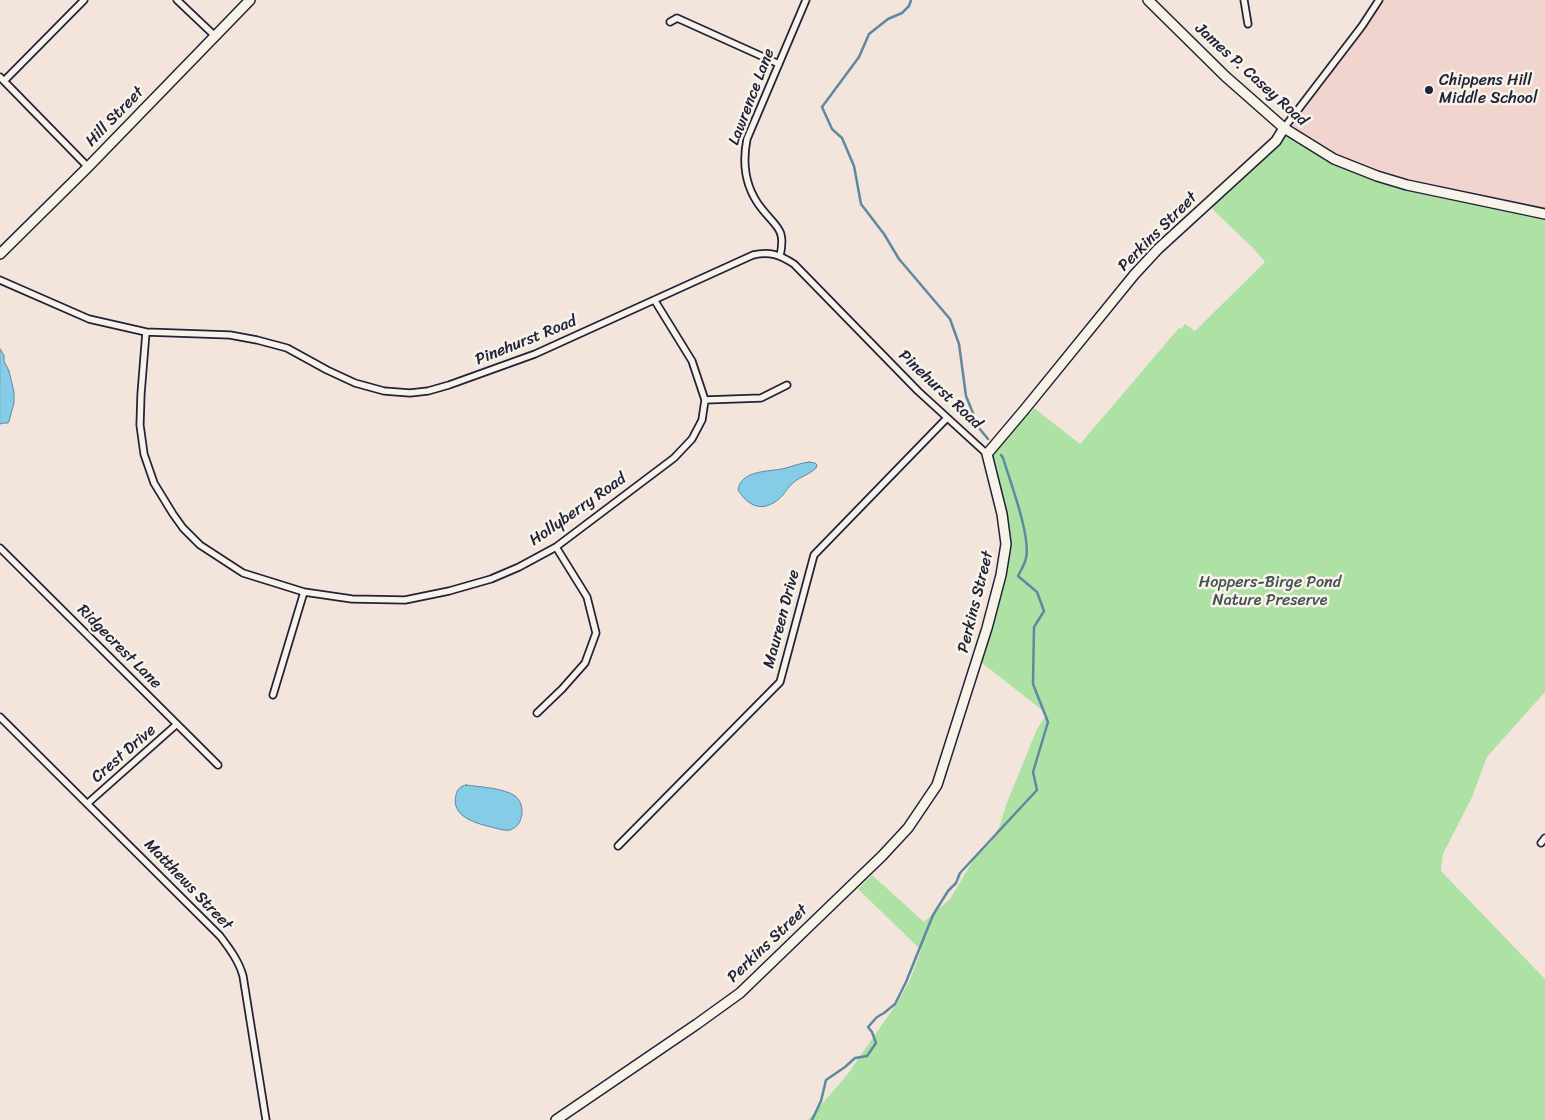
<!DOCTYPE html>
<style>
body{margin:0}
canvas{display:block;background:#f4e5dc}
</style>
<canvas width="1545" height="1120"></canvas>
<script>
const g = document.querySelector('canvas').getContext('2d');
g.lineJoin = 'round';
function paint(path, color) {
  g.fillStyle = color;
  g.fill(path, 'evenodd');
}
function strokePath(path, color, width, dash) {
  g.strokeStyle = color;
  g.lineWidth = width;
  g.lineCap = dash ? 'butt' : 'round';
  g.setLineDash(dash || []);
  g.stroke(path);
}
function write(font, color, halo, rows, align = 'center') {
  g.font = font + ' Sriracha,sans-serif';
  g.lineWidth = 5;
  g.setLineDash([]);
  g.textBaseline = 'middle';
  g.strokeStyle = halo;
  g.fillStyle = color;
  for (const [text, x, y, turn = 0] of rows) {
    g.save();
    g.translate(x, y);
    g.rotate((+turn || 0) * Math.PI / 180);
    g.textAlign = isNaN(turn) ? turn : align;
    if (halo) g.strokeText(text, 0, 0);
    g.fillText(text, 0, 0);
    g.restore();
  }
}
paint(new Path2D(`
 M1379,0h166v214l-94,-20 -103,-28 -64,-38z`), '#f1d4cd');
paint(new Path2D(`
 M1284,128l37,24 86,33 138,29v478l-58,65 -15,40 -29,57 -2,17 104,108v141h-737l39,-45 50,-72 13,-23 11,-30 -63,-61 14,-14 52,47 26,-23 27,-45 13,-11 10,-18 6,-20 31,-76 10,-15 -70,-55 29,-115 -19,-90 38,-45 6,4 3,-5 46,36 99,-116 2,1 4,-5 10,7 70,-69 -10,-12 -48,-46z`), '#aee2a4');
const water = new Path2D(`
 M0,349l4,6v6l5,10 5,21v11l-5,18 -1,2h-4l-4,1z
 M809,462l6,1 2,2 -1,3c-7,7 -17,9 -23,15 -4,3 -7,8 -10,12 -17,18 -33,14 -45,-5 3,-21 33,-18 48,-22 7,-2 15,-5 23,-6z
 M466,785c14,2 38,3 49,11 11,8 9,30 -5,34 -5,1 -11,-1 -15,-2 -16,-4 -45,-10 -39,-33 1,-6 5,-9 10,-10z`);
paint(water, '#85cde6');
strokePath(water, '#5d89a2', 1);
strokePath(new Path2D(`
 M911,0l-2,6 -7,7 -14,6 -19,15 -10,23 -37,50 10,22 10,9 12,28 7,38 23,30 15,25 51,60 9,25 7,52 13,32 9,11
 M812,1120l9,-19 5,-21 19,-13 10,-9 12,-2 9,-13 -4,-11 -4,-5 9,-10 7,-4 11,-9 11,-22 27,-67 15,-24 8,-8 4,-10 77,-83 -4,-18 15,-50 -15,-38 1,-57 10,-16 -7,-19 -19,-16c3,-6 7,-12 8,-18 5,-22 -16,-77 -23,-100l-2,-3`), '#5d89a2', 2.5);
const street = new Path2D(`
 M177,0l38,36
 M1244,0l4,24
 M670,22l7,-4 102,46
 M0,77l88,90
 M4,81l80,-81
 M1284,128l78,-102 17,-26
 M780,256c6,-27 -3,-28 -18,-47 -17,-21 -20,-45 -15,-70l59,-139
 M0,280l89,39 57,13 84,3 27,5 30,8 40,22 28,13 29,8 26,2 18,-2 21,-6 86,-31 218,-99c17,-4 27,0 41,9l124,127 69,63
 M146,332l-5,62 -1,31 4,29 10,29 19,31 10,14 17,17 43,28 61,19 48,7 53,1 44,-9 42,-12 28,-12 37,-20 118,-89 18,-19 10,-19 3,-20 -13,-39 -37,-60
 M705,400l56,-2 26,-13
 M0,548l218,217
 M273,695l31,-103
 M537,713l25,-24 23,-26 11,-30 -9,-36 -31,-50
 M0,717l220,219c9,12 19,25 23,40l23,144
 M88,803l89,-79
 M1541,843l4,-5
 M618,846l162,-164 34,-127 133,-137`);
const secondary = new Path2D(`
 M1148,0l77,76 59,52 50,31 43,17 30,9 138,29
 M0,254l88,-87 162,-167
 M556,1120l141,-96 43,-31 142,-137 26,-28 29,-43 50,-157 14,-53 5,-31 -4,-30 -15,-60 38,-45 109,-134 24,-26 118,-108 8,-13`);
strokePath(street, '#22223b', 9);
strokePath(secondary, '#22223b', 12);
strokePath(street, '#f7f3e8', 5.5);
strokePath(secondary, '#f7f3e8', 9);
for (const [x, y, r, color] of [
 [1429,90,5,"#22223b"]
]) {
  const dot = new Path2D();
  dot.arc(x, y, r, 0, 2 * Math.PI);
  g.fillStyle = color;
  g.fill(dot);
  strokePath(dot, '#f7f3e8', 2);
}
write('16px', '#22223b', '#f7f3e8', [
 ["James P. Casey Road",1251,75,42],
 ["Lawrence Lane",752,97,-69],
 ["Hill Street",115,117,-46],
 ["Perkins Street",1158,232,-45],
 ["Pinehurst Road",526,341,-22],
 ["Pinehurst Road",940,390,43],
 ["Hollyberry Road",578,510,-35],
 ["Perkins Street",976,602,-76],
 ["Maureen Drive",782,619,-75],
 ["Ridgecrest Lane",119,647,45],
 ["Crest Drive",124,754,-41],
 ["Matthews Street",188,885,46],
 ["Perkins Street",768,944,-44]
]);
write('16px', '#22223b', '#f7f3e8', [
 ["Chippens Hill",1439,81],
 ["Middle School",1439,99]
], 'left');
write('16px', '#455255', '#f7f3e8', [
 ["Hoppers-Birge Pond",1270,583],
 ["Nature Preserve",1270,601]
]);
</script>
